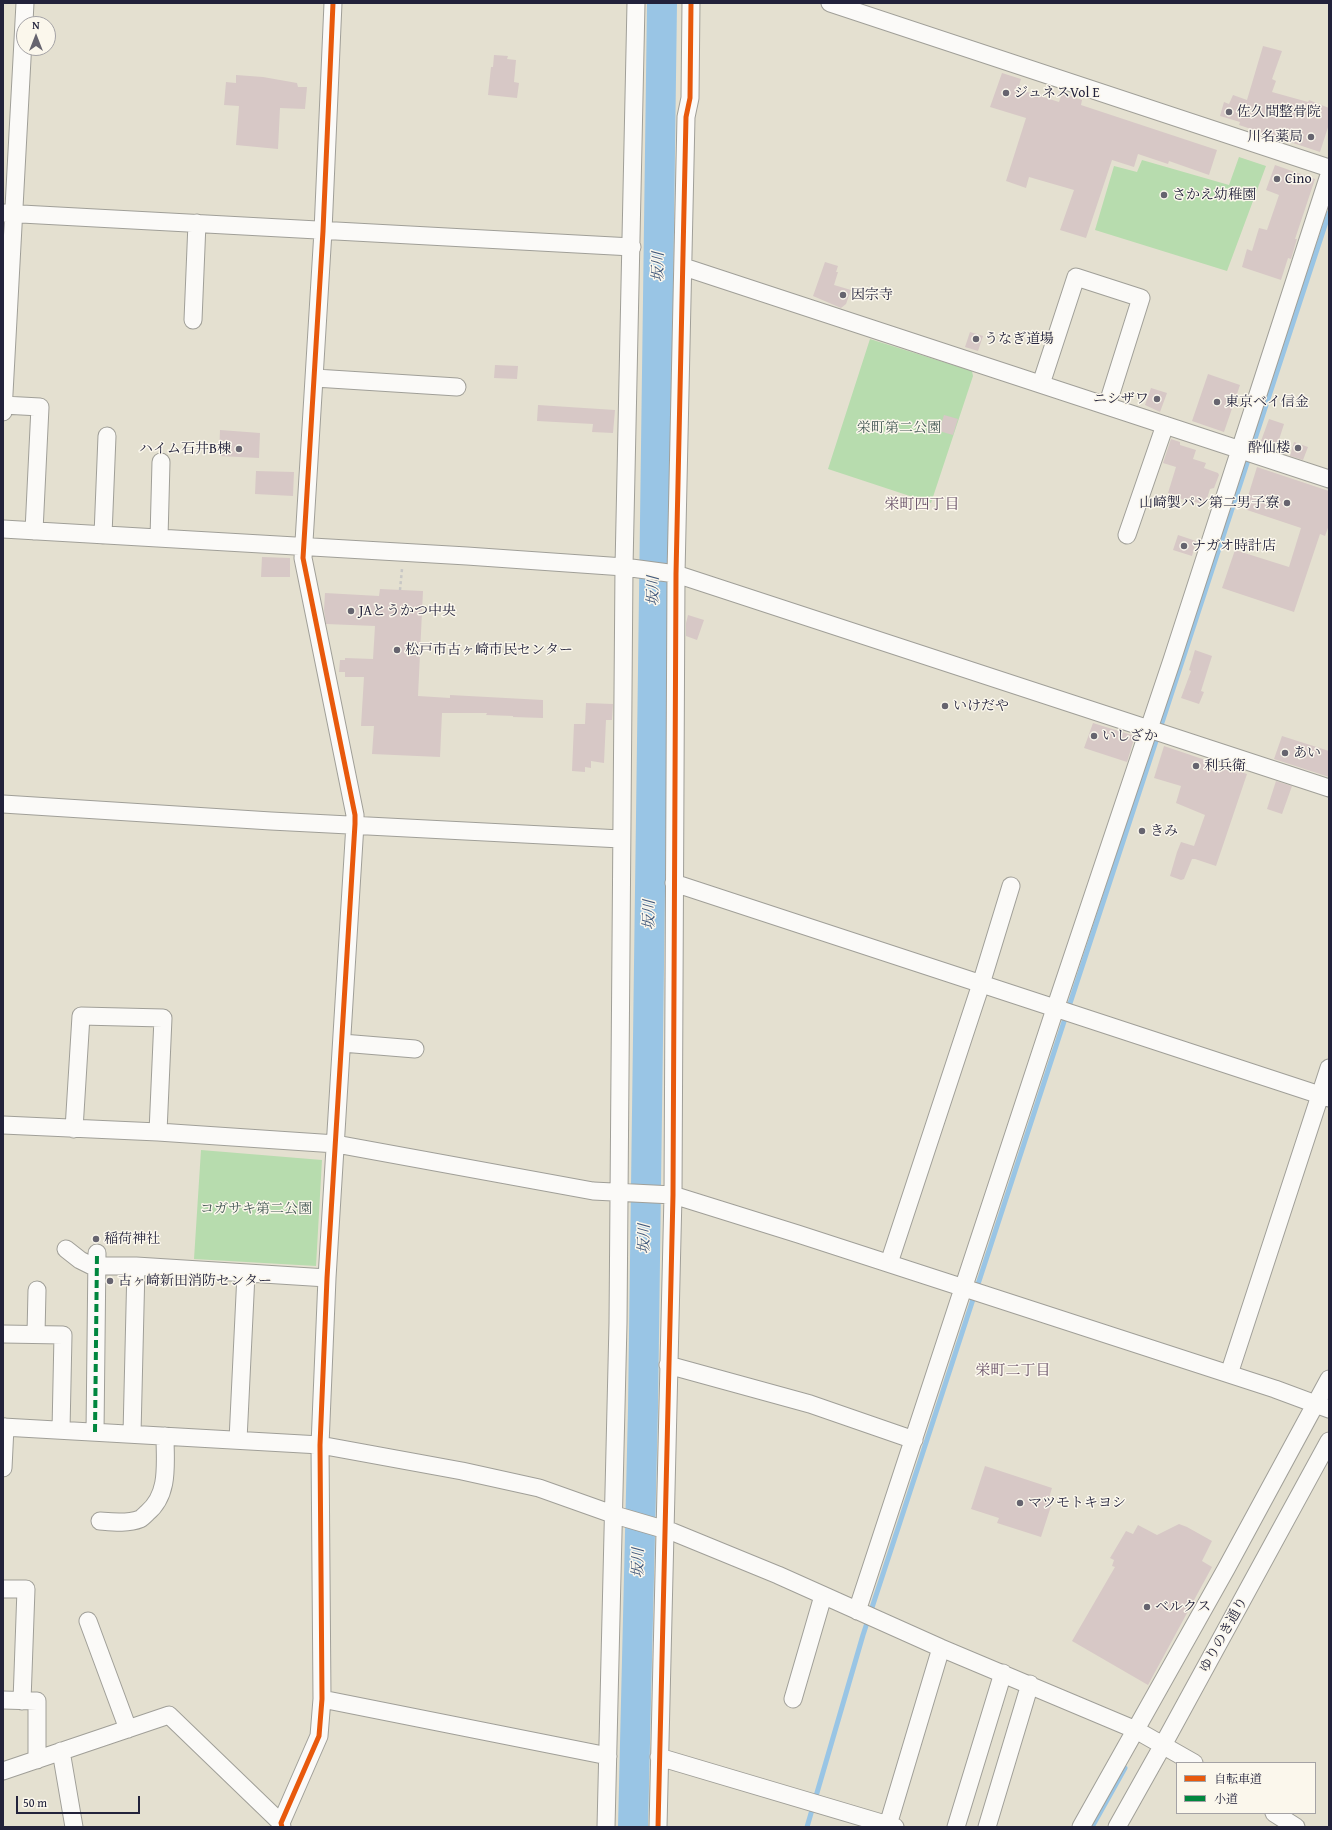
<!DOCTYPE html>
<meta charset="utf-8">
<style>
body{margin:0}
#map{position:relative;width:1332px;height:1830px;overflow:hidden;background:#e4e0d0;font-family:"Gentium Book Plus","Noto Serif JP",serif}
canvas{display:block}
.frame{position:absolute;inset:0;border:4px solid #22223b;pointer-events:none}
.legend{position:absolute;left:1176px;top:1762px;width:140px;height:52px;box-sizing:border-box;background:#fbf7ec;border:1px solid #a4a2a5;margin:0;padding:5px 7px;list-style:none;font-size:12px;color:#22223b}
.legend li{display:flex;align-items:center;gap:8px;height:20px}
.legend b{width:20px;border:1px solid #a4a2a5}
.north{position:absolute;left:16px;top:16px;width:40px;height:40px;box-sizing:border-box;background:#fbf7ec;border:1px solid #a4a2a5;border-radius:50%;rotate:0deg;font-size:11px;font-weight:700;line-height:16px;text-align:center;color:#22223b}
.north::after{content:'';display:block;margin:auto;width:14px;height:18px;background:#66646f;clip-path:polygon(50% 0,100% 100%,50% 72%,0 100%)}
.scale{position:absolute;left:16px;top:1796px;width:124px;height:18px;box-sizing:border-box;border:2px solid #22223b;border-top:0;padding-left:5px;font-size:12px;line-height:14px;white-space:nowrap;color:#22223b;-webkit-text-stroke:3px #fbf7ec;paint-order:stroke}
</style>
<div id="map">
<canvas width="1332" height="1830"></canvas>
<div class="frame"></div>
<ul class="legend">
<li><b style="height:5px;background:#e8590c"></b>自転車道</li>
<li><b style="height:5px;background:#00873e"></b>小道</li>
</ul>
<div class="north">N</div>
<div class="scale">50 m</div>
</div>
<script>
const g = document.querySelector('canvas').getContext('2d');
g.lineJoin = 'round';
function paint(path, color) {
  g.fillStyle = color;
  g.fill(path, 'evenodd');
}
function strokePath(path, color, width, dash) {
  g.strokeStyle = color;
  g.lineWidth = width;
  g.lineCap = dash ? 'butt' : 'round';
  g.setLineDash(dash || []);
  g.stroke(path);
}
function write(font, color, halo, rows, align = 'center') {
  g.font = font + ' "Gentium Book Plus","Noto Serif JP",serif';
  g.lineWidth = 3;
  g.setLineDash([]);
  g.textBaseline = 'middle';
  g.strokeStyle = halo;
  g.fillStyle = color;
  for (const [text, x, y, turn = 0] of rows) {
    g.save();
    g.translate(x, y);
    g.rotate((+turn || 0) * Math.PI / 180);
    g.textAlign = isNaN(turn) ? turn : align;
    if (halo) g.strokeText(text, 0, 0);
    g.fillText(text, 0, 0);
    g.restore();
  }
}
paint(new Path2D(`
 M1239,157l27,9 -39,105 -132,-41 19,-64 23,6 5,-12 87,25z
 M870,339l102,32 1,5 -42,127 -103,-34z
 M201,1150l121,10 -6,106 -122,-7z`), '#b7dcae');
strokePath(new Path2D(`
 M807,1827l56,-192 466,-1422
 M1092,1827l33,-59`), '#99c5e5', 5);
strokePath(new Path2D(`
 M633,1827l10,-419 19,-1405`), '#99c5e5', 30);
paint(new Path2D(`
 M1263,46l19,5 -10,28 4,2 -4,11 36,10 1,-2 20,8v16l-9,28 -81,-27 1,-3 -20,-6 4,-14 5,2 4,-9 14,5z
 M494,55l14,1 -1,3 9,1 -2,22 5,1 -2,15 -29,-3 3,-28h2z
 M1002,73l19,6 -3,10 41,13 3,-9 20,7 -1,5 136,45 -8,25 -40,-14 -1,3 -30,-10 -4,13 -22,-7 -26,78 -26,-8 14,-40 -45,-13 -3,11 -20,-7 20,-63 -36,-11z
 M236,75l27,2 34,6 1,4h9l-2,22 -25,-1 -2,41 -42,-4 3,-39 -15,-1 2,-23 10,1z
 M1275,165l40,14 -20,60h2l-6,20 -3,-1 -7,22 -39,-13 5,-18 5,2 7,-23 8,2 12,-35 -13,-5z
 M825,262l13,4 -2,6h2l-4,13 17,5 -5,14 -5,4 -28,-12z
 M970,332l13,4 -5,15 -13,-4z
 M495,365l23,1 -1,13 -23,-1z
 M1208,374l32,11 -16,47 -32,-11z
 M1151,388l16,5 -7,19 -15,-7z
 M538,405l77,5 -2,23 -21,-1 1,-8 -56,-3z
 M944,415l14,4 -5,16 -14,-4z
 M1269,419l15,5 -7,22 -16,-5z
 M220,430l40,3 -1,25 -40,-2z
 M1171,439l9,3v3l16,5 -3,9 13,4 -2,5 14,5 1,2 -5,13 -4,1 -5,16 -16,-5 -1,2 -20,-9 8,-26 -13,-4z
 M1294,442l14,5 -5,13 -13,-4z
 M1257,467l72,24v34l-4,11 -5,-2 -26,78 -72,-24 13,-38 54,17 12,-39 -57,-19z
 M256,471l38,1 -1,24 -38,-2z
 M1178,535l18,6 -4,15 -19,-6z
 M262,557l28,1v19h-29z
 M380,589l43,2 -5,105 32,2v-3l93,5v18l-30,-1v-1l-27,-1 1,-2h-45l-2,44 -68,-3 2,-28h-13l3,-49h-19v-5h-6l1,-12h5v-2l28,1 2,-33 -49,-2 -2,-14 1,-17 54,3z
 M688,615l16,5 -7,20 -11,-4v-13z
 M1195,650l17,6 -11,35 3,1 -5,12 -18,-6 10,-27 -2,-1z
 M586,703l27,1 -1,16h-6l-2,43 -13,-2v7l-6,-1v5l-13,-1 2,-47h11z
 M1093,723l42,13 -8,26 -43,-14z
 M1282,736l47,15v26l-55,-18z
 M1164,746l83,28 -31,92 -21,-7h-3l-8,20 -3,1 -11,-4 7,-24 4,-10 13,4 11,-31 -29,-12 5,-17 -27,-8z
 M1276,781l16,5 -10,28 -15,-5z
 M985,1466l67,22 -3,10 4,2 -12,37 -44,-14 2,-5 -28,-9z
 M1179,1524l8,3 25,14 -10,20 10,6 -64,118 -76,-44 43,-74 -3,-1 2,-6 -4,-2 16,-27 7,3 5,-9 19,10z`), '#d7c8c6');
const minor = new Path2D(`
 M830,3l499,165
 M3,213l629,34
 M684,267l645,212
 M193,320l4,-97
 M315,378l142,9
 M1041,384l35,-107 65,21 -34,108
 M3,405l37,2 -6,124
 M3,412l22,-409
 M3,529l464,27 157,11 52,7 653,214
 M103,535l4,-99
 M1127,535l38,-110
 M159,538l2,-76
 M3,804l268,17 350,18
 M674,883l655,215
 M342,1043l73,6
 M3,1125l155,7 178,12 257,47 80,4 125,39 477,155 54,20
 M74,1129l7,-113 82,2 -5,114
 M66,1249l14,11 12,6h44l191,12
 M889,1263l92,-279 30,-98
 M3,1334l60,1 -2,95
 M36,1334l1,-44
 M668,1365l142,39 104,36
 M1229,1374l100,-306
 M3,1427l317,18 142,26 77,17 76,27 58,17 105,43 163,73 195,82 58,33
 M95,1432l2,-179
 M132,1434l4,-168
 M238,1440l8,-166
 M3,1468l2,-41
 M100,1521c12,1 28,3 40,-2 2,-1 5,-4 7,-6 23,-19 18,-50 18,-77
 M3,1589h23l-4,112
 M857,1611l198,-602 117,-349 157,-485
 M88,1621l40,108
 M322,1699l286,57
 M793,1699l30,-103
 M3,1700l34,1v59
 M61,1751l13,76
 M659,1757l236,70
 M3,1771l166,-56 112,108
 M1274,1813l22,14
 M888,1825l53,-177
 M282,1827l-1,-4 38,-87 3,-37 -2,-254 7,-167 28,-454v-9l-52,-257 20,-327 10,-228
 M606,1827l12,-504 6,-756 12,-564
 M658,1827l15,-632 3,-621 10,-457 4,-19 1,-95
 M956,1827l47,-154
 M987,1827l43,-143
 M1081,1827l145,-258 103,-190
 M1117,1827l46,-82 166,-304`);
strokePath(minor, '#a09f98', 19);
strokePath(new Path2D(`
 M400,590l2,-21`), '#c8c7c5', 2.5, [3, 3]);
strokePath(minor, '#fbfaf8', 17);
strokePath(new Path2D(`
 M95,1432l2,-179`), '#00873e', 4, [8, 4]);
strokePath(new Path2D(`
 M282,1827l-1,-4 38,-87 3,-37 -2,-254 7,-167 28,-454v-9l-52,-257 20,-327 10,-228
 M658,1827l15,-632 3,-621 10,-457 4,-19 1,-95`), '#e8590c', 5);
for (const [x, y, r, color] of [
 [1006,93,4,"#66646f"],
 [1229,112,4,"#66646f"],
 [1311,137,4,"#66646f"],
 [1277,179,4,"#66646f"],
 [1164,195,4,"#66646f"],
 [843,295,4,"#66646f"],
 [976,339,4,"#66646f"],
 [1157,399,4,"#66646f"],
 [1217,402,4,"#66646f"],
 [1298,448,4,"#66646f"],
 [239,449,4,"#66646f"],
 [1287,503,4,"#66646f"],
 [1184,546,4,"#66646f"],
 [351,611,4,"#66646f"],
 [397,650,4,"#66646f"],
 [945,706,4,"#66646f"],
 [1094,736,4,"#66646f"],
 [1285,753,4,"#66646f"],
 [1196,766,4,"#66646f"],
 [1142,831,4,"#66646f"],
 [96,1239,4,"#66646f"],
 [110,1281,4,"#66646f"],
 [1020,1503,4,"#66646f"],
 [1147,1607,4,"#66646f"]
]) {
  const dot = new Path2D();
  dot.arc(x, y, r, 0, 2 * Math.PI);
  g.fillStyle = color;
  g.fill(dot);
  strokePath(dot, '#fbf7ec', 1.5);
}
write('14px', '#22223b', '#fbf7ec', [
 ["ジュネスVol E",1014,93],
 ["佐久間整骨院",1237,112],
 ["川名薬局",1303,137,"right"],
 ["Cino",1285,179],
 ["さかえ幼稚園",1172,195],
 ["因宗寺",851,295],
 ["うなぎ道場",984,339],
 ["ニシザワ",1149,399,"right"],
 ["東京ベイ信金",1225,402],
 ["酔仙楼",1290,448,"right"],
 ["ハイム石井B棟",231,449,"right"],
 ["山崎製パン第二男子寮",1279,503,"right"],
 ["ナガオ時計店",1192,546],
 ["JAとうかつ中央",359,611],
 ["松戸市古ヶ崎市民センター",405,650],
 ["いけだや",953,706],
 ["いしざか",1102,736],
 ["あい",1293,753],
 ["利兵衛",1204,766],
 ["きみ",1150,831],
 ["稲荷神社",104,1239],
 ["古ヶ崎新田消防センター",118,1281],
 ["マツモトキヨシ",1028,1503],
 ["ベルクス",1155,1607]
], 'left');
write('14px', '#445955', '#fbf7ec', [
 ["栄町第二公園",899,428],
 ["コガサキ第二公園",256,1209]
]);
write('14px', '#22223b', '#fbf7ec', [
 ["ゆりのき通り",1224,1635,-61]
]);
write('italic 15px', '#40577a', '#fbf7ec', [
 ["坂川",659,267,-89],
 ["坂川",654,591,-89],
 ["坂川",650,915,-89],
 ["坂川",645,1239,-89],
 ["坂川",639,1563,-89]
]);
write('15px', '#664e66', '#fbf7ec', [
 ["栄町四丁目",922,505],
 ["栄町二丁目",1013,1371]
]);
</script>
